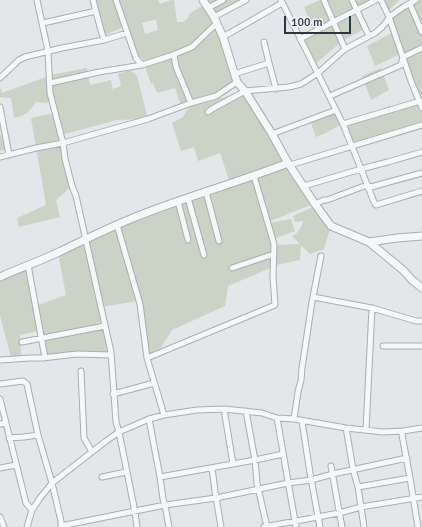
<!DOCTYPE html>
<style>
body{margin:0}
#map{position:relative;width:422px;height:527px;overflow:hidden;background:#e3e7ea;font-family:Signika,sans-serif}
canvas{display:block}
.scale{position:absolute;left:284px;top:16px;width:67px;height:18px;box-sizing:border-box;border:2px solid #2c3641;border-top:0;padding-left:5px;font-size:12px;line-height:14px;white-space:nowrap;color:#2c3641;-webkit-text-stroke:3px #f3f5f8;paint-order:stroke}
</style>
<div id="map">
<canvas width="422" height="527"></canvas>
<div class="scale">100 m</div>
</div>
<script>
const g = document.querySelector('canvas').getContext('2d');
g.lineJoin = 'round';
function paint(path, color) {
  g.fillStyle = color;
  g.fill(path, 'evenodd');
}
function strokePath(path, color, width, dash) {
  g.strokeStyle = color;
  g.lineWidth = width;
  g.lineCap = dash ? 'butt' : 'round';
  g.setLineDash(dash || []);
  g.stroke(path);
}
paint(new Path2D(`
 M96,0h19l8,27 -19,9z
 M117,0h41l2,4 11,-4h3l3,22h6l5,-4 2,-5 16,-9 -1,-4h40l-31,17 23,65 -33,18 4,2 37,-11 68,113 -45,18 4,17 1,28 -45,19 -3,20 -53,24 -15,24 -10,4 -9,-57 -37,6 10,45 -64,4 -5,-26 -22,5 1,21 -10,1 -11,-41v-39l26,-10 9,37 3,1 28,-10 -8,-42 62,-27 141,-54 -32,8 -9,-27 -22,8 -4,-14 -13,4 -9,-28 11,-6 7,-12 -9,2 -6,-19 -18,5 -4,-10 -2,1 -9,-27 -6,1zM158,19l-2,1 2,10 -13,4 -3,-11z
 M320,0h2l9,21 -18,9 -9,-23z
 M326,0h50l-41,20z
 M381,0h18l-12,12z
 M412,0h9l1,2v123l-69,21 -10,-23 -17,10 -10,4 -6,-17 26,-10 7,12 76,-21 -19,-47 -25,12 -8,-20 27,-14 -5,-15z
 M358,13l6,16 -20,11 -7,-17z
 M333,26l7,17 -26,22 -14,-26z
 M87,68l3,17 21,-5 3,18 -1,-9 8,-3 -3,-12 12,-4 7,6 11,43 -31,1 -56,15 11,51 -16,14 4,17 -41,10 -2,-9 29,-13 -15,-87 24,-5 4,15 -9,-53z
 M381,68l8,22 -18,10 -9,-24z
 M46,77l4,16 -2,10 -12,-1c-8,11 -9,13 -22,16l-3,-20 -11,-1v-10l2,6z
 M3,134l4,15 -7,2v-16z
 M315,206l16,20 -7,23 -14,5 -9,-9 -1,15 -24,5 -1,-20 25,-1 -8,-8c7,-3 9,-8 11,-15l-8,1 -2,-6z
 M291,219l4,12 -21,8 -5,-16z`), '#cad3c5');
const minor = new Path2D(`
 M37,0l11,51 2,42 13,50 2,16 7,27 4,10 35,156 5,70 3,10 16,80 2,15
 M93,0l7,27 4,13
 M116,0l20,58 6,7
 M281,0l62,124
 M324,0l21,49
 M352,0l17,36
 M381,0l8,17 22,64 11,27
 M410,4l12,28
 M208,8l15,-8
 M214,17l32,-17
 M43,23l53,-12
 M223,37l59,-34
 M300,39l76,-39
 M264,42l5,21 7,26
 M174,55l2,12 15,36
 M234,74l35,-11
 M0,78l19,-18 6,-3 37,-9 42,-8 23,-7
 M50,83l49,-11 43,-7 28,-9 22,-9 25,-24
 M330,96l71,-31 2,-8 19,-9
 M420,101l-77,23 18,45 27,-7 34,-10
 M0,107l9,48
 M208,112l4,-3 33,-18 44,-4 12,-3 17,-11 27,-24 30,-16 7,-6 5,-6 2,-4 16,-11 11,-6
 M272,134l64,-24
 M0,157l36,-9 27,-5 85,-24 43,-16 25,-7 21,-14
 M290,165l132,-40
 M304,186l57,-17 13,33 2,3 46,-14
 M206,192l13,49
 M188,198l16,57
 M178,201l10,39
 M315,204l9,-4h3l40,-15 4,2 51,-14
 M117,225l23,79 7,54 17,57
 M28,265l17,93
 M232,268l42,-14
 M313,297l59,11 44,13h6
 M22,342l83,-16
 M383,346h39
 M147,358l128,-53 -2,-28 1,-33 -20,-68
 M0,360l30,-2h12l35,-4 34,1
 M81,371l3,67 8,14
 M0,384l23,-3 4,3 11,51
 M113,394l41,-11
 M0,399l26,104 6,7
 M224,409l9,55
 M246,411l9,49 2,23 10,44
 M277,418l19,109
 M149,419l11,58 3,22 2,6 4,22
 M294,419l4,-27 3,-12 1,-12 10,-66 9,-46
 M302,421l8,52 10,54
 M0,424l6,-1
 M346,428l7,41 5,18 6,40
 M366,430l6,-122
 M403,431l-1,4 8,43 8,49
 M9,438l15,-1 14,-2 14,48 9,38v6
 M331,466l11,61
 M0,468l16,-3
 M212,468l3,23 6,36
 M102,477l24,-5
 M160,477l95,-17 28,-6
 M358,487l52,-9
 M0,517l4,10
 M61,526l104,-21 51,-7 72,-15 23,-3 22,-6 74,-16
 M27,527l5,-17 8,-12 12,-15 54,-42 13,-9 30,-13 15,-4 33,-5 27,-1 38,4 15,5 17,1 52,9 37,4 20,-1 19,-3
 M264,527l75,-14 22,-6 61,-10`);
const tertiary = new Path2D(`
 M203,0l11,17 9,20 14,45 8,9 27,43 16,29 27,41 16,22 38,16 34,28 9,10 10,8
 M369,242l28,-4 25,-2
 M0,277c20,-9 40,-16 59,-25 25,-12 49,-24 74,-34 51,-21 104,-35 155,-55`);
strokePath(minor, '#a8aeb4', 7);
strokePath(tertiary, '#a8aeb4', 9);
strokePath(minor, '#f6f7f9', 5);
strokePath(tertiary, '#f6f7f9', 7);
</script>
